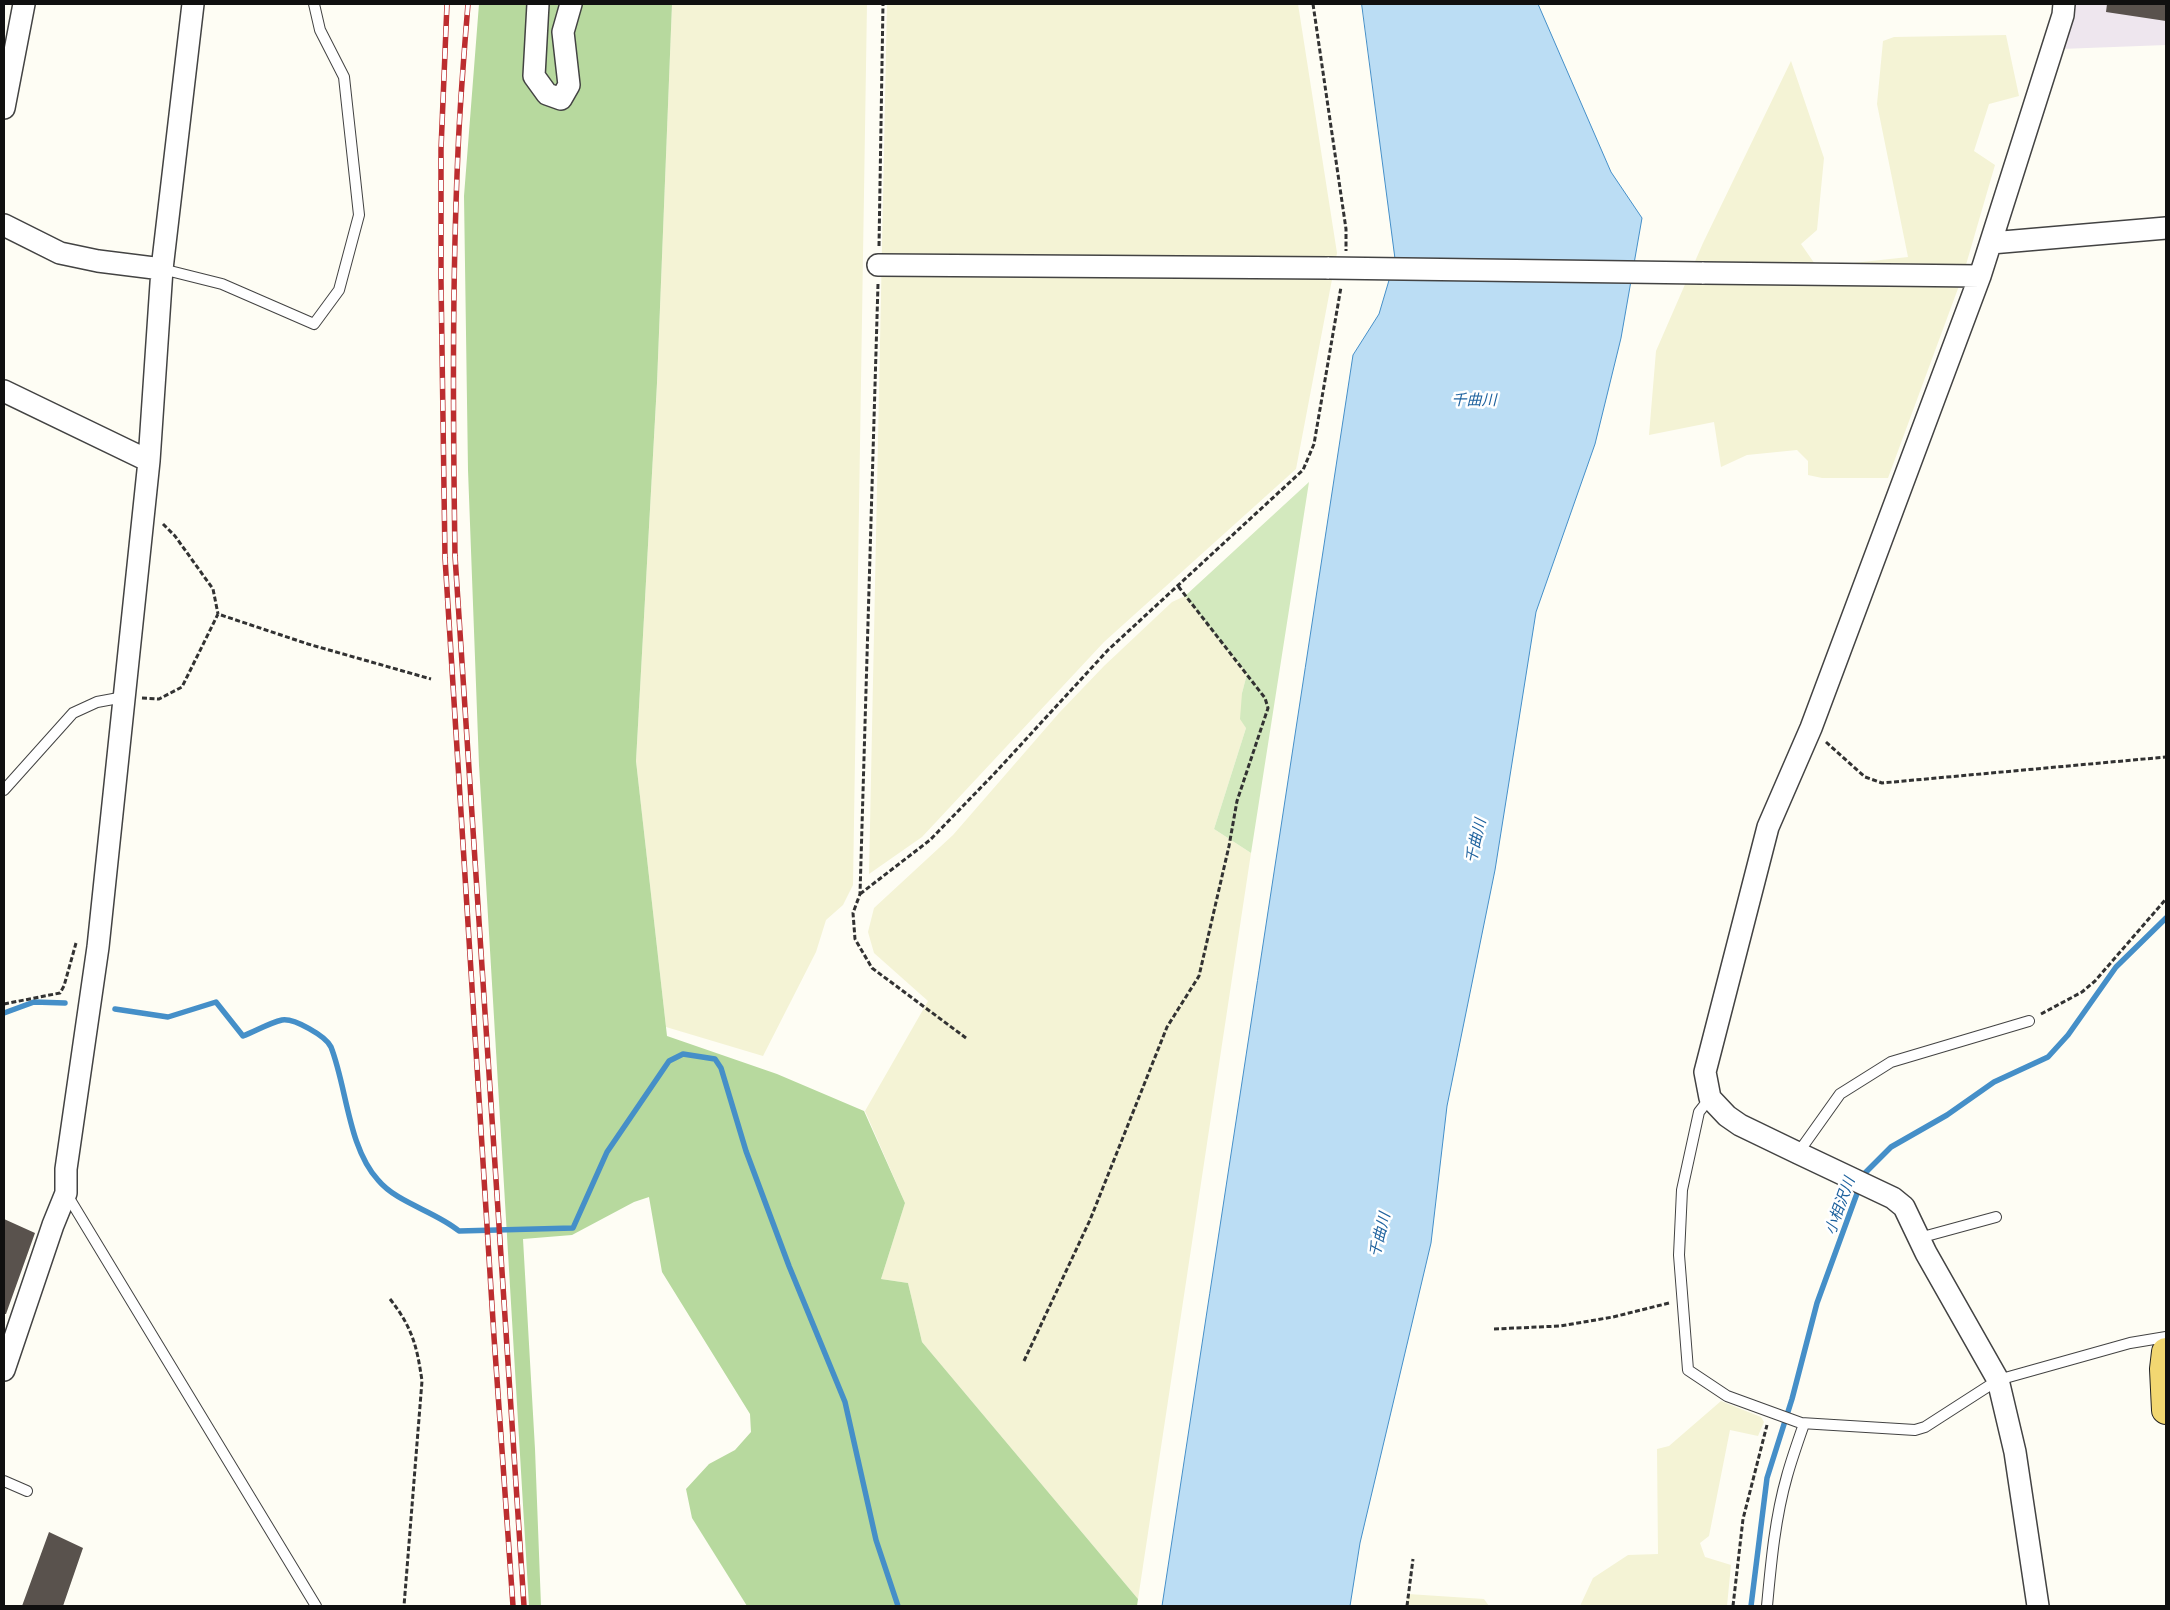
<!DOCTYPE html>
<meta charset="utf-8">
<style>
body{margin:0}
#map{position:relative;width:2170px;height:1610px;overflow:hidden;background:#fefdf4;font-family:"Playfair Display",serif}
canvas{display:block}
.frame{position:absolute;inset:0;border:5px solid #101010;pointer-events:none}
</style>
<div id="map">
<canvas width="2170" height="1610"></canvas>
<div class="frame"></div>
</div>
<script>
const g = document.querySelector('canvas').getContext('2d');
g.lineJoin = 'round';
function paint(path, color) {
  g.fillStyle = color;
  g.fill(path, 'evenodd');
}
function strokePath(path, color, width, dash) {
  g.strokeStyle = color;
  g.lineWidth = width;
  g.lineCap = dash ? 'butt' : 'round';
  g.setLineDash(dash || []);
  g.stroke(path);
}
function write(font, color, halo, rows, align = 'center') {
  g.font = font + ' "Playfair Display","Noto Sans JP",serif';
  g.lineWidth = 5;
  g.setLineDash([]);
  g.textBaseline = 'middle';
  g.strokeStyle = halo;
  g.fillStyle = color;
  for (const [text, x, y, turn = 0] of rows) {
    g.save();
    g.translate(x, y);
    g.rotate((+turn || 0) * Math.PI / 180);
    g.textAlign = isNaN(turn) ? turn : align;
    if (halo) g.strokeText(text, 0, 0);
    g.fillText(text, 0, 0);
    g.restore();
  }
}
paint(new Path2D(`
 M2073,4h93v41l-105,4z`), '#eee6ee');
paint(new Path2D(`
 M672,4h195l-14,881 -10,20 -17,15 -10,32 -53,104 -97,-29 -30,-266 21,-377z
 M887,4h411l39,249 -41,216 -192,173 -182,195 -53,37z
 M2006,35l13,61 -30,8 -15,47 21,14 -32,110 -75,203h-66l-14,-3v-14l-11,-11 -50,5 -26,12 -7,-45 -65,13 7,-84 47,-108 88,-182 33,97 -7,72 -16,14 16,23 91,-10 -31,-153 6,-63 11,-4z
 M1185,596l62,78 -5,19 4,35 -32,101 37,24 -113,746 -216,-257 -14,-59 -27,-4 24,-76 -40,-92 63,-110 -54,-48 -6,-21 6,-24 79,-73 106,-122 45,-47 68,-64z
 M1721,1401l40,16 3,5 -6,14 -28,-6 -21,106 -9,7 5,14 26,8 -4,41h-147l13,-28 35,-23 30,-1 -1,-105 12,-3z
 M1408,1594l76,5 5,7h-82z`), '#f4f3d5');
paint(new Path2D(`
 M1309,482l-58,371 -37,-24 32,-101 -6,-9 2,-26 5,-19 -62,-78z`), '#d3e9be');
paint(new Path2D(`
 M479,4h193l-15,379 -21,378 31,275 110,38 87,37 41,92 -24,76 27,4 14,59 216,257 -1,7h-390l-55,-88 -6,-29 23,-25 26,-14 16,-18 -1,-18 -88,-142 -13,-75 -15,5 -62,33 -49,4 12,210 6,157h-12l-50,-841 -11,-295 -4,-274z`), '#b7d99e');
const water = new Path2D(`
 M1362,4h176l73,168 31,46 -21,120 -26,106 -59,168 -41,258 -48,236 -16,137 -71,300 -10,63h-188l191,-1251 26,-41 16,-54z`);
paint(water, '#bbddf4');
strokePath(water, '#458fc8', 1);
strokePath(new Path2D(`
 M115,1009l53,8 48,-15 27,34c13,-5 26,-13 39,-16 12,-2 44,16 49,27 16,41 17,100 47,133 19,23 57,31 81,51l114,-3 34,-76 62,-91 14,-7 32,5 6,9 25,83 43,115 56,136 31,138 22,66
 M4,1013l30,-11 31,1
 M1863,1179l2,-6 26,-26 56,-32 47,-33 54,-25 20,-22 48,-68 50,-49
 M1751,1606l16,-128 25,-79 25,-96 42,-115`), '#458fc8', 5.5);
paint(new Path2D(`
 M2107,4h59v17l-60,-9z
 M4,1219l31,14 -29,81h-2z
 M49,1532l34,16 -20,58h-41z`), '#59524d');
const service = new Path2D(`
 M162,269l60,15 92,40 25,-34 20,-75 -15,-138 -24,-47 -6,-26
 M4,790l69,-77 24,-11 27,-5
 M1710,1098l-11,14 -17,78 -3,65 9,115 39,26 74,27 114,7 10,-3 73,-47 132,-37 36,-6
 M1798,1153l42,-59 51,-32 138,-41
 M66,1193l250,413
 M1919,1238l77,-21
 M4,1481l23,10
 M1767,1606c4,-43 8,-88 20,-130 5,-18 11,-35 17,-52`);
const minor = new Path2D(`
 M538,4l-4,72 13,18 14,5 8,-14 -6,-53 8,-28
 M4,108l20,-104
 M4,225l56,28 38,8 64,8
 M1991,243l175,-15
 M878,265l451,3
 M1702,273l278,3
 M4,391l145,70
 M4,1370l49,-145 13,-32v-24l32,-222 51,-486 13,-192 31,-265
 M2038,1606l-23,-154 -17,-72 -72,-127 -22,-46 -11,-9 -95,-45 -58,-28 -13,-9 -17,-18 -5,-26 63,-245 43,-99 169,-452 83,-261 1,-11`);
const primary = new Path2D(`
 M2166,1352l-2,17 2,41`);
strokePath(service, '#434343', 12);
strokePath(minor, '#434343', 24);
strokePath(primary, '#212121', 30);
strokePath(new Path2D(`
 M1313,4l33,225v22
 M879,246l4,-242
 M878,284l-18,610 -7,19 2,26 17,29 94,70
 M163,524l12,12 38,53 5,25
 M142,698l17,1 23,-12 36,-73 90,30 123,35
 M1826,742l39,35 17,6 284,-26
 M860,894l70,-54 63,-65 115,-125 195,-180 11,-26 27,-157
 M4,1004l56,-11 4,-7 12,-43
 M2041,1014l41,-22 13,-11 71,-82
 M390,1299c22,28 27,47 32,82l-18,225
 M1494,1329l66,-3 53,-9 56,-14
 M1024,1361l66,-141 77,-193 32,-51 30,-130 8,-45 31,-93 -3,-10 -87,-112
 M1407,1606l6,-47
 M1733,1606l10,-87 24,-94`), '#323232', 3, [5, 2.5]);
strokePath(service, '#fff', 10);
strokePath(minor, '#fff', 21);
strokePath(primary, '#f2d771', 28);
const rail = new Path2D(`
 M447,4l-6,145v131l4,278 49,779 19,269
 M468,4c-4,49 -8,98 -10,147 -6,135 -5,270 -3,405l69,1050`);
strokePath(rail, '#bc2d2f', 5.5);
strokePath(rail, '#fff', 4, [11]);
const minorBridge = new Path2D(`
 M1329,268l373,5`);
strokePath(minorBridge, '#434343', 24, []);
strokePath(minorBridge, '#fff', 21);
write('italic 15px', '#1e629e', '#fff', [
 ["千曲川",1474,400],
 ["千曲川",1476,841,-77],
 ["小相沢川",1840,1206,-70],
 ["千曲川",1380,1235,-76]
]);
</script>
